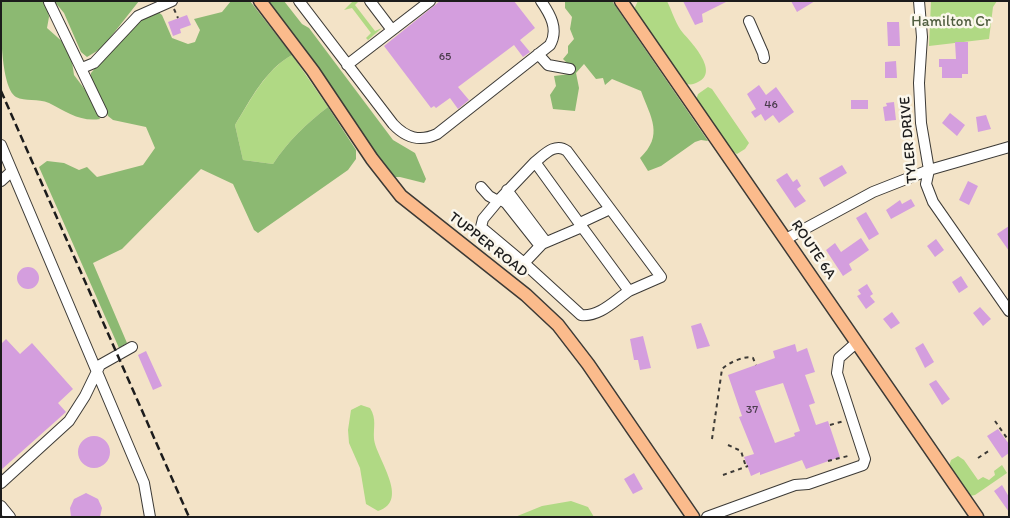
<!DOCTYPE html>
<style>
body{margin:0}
#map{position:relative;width:1010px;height:518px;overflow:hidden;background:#f3e3c7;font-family:Itim,sans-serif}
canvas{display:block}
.frame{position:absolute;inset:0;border:2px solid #1c1c1c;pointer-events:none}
</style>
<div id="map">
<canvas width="1010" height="518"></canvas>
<div class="frame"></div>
</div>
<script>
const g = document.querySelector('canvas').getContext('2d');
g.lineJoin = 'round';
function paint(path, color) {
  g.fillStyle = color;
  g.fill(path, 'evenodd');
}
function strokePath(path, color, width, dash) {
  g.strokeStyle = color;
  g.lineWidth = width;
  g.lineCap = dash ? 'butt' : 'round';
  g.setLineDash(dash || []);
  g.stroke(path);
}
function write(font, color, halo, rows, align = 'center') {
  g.font = font + ' Itim,sans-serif';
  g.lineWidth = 5;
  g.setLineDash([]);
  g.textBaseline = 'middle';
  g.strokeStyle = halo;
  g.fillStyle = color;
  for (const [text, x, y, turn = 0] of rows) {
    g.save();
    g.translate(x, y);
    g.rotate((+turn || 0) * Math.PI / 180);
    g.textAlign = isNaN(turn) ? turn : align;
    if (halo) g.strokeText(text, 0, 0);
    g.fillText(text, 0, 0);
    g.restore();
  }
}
paint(new Path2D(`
 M353,1h6l-4,4 20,26 7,-3 -14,12 -2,-2 5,-5 -19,-25 -8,2z
 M638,1h29c5,10 9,24 16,32 8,9 37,39 15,49 -5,3 -9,3 -15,1l-49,-74z
 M931,1h66l-4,6 -4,32 -60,7z
 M292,55l36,52c-21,16 -40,34 -55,57l-30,-4 -8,-35c16,-25 30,-55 57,-70z
 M708,87l4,2 37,54 -4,6 -8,5 -5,-3 -36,-51 2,-6z
 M361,405l9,3c7,11 3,20 4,31 2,19 37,62 4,72l-12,-7 -6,-36 -11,-25 -1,-13 3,-20z
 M958,456l6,4 14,20 5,-3 6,3 6,-5 -1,-4 8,-6 5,8 -32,22 -5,1 -21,-30 2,-6z
 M571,501l17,6 6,10h-79l27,-11z`), '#b0d984');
paint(new Path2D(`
 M1,1h45l3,16 -2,11 18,16 6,11 3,20 12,16 14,28c-20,3 -33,-7 -51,-16 -11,-5 -24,-1 -33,-6 -16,-11 -15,-73 -15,-96z
 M54,1h85l-37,47 -15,9 -6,-5 -17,-39z
 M231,1h19l42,54c-27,15 -41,44 -57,70l8,35 30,4c15,-23 34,-41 55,-57l28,43v9l-8,11 -90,63 -4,-3 -21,-46 -32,-15 -79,80 -29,14 34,80 -8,5 -80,-181 8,-6 17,2 15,7 8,-3 10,10 46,-12 12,-17 -9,-21 -33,-7 -5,-4 -17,-39v-4l44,-52 22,-10 5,4 10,23 16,6 7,-2 5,-12 -6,-11 28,-7z
 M266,1h18l18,23 7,4 84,112 22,13 11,26 -2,4 -24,-6h-9l-71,-106z
 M565,1h47l96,140 -7,-1 -6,2 -34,24 -13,5 -8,-13c24,-23 11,-40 1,-67l-29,-12 -7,6 -2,-7 -7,1 -12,-15 -8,9 3,15 -4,23 -22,-2 -3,-14 6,-9 -2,-10 16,-2 1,-7 -8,-8 5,-6v-7l6,-7 -4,-10 2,-12 -7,-9z`), '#8cb972');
paint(new Path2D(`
 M440,1h74l21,27 -15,12 10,12 -7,5 -9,-12 -56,42 11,13 -11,9 -8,-11 -14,10 -2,-2 -3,2 -47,-62z
 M683,1h45l-26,13 1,8 -8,3z
 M791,1h24l-18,11z
 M187,15l4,10 -11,4 1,4 -8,3 -5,-14z
 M887,22h12l1,24h-12z
 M955,42h13v32h-6v4h-20v-11h-3v-8h17z
 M896,61l1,17h-12v-16z
 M759,85l7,10 10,-8 18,25 -15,11 -6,-8 -8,6 -4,-7 -6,4 -4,-6 5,-3 -9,-15z
 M851,100h17v9h-17z
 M894,102l2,18 -11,1 -2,-14 4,-1 -1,-3z
 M950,113l15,12 -8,11 -15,-13z
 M986,115l5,14 -13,3 -2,-15z
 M842,165l5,8 -23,14 -5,-9z
 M787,173l6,9 4,-3 4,7 -4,3 9,12 -11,7 -19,-28z
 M968,181l10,5 -9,19 -10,-5z
 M911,199l4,7 -24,13 -5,-9 14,-10 2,4z
 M866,212l13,22 -10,6 -13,-22z
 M1009,226v25l-12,-17z
 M861,238l8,12 -20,14 3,6 -9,6 -17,-26 9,-7 6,9z
 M936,239l8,11 -9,7 -8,-11z
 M17 278a11 11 0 1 1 22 0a11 11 0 1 1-22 0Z
 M961,276l7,11 -9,6 -7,-11z
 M867,284l6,10 -3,2 5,6 -9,7 -9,-13 4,-2 -3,-4z
 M980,307l11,12 -8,7 -10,-13z
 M892,312l8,11 -9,6 -8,-10z
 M701,323l9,23 -13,3 -6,-23z
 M643,336l8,32 -11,2 -2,-10h-4l-4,-21z
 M6,339l14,15 12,-11 41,46 -15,14 8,9 -65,58v-126z
 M923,343l11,19 -9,6 -10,-20z
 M795,344l2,8 10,-4 8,24 -10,3 10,28 -6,2 7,20 12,-4 12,36 -34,12 -4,-9 -42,15v-3l-9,4 -7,-19 10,-3 -15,-37 3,-1 -14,-41 47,-17 -2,-7zM783,383l17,48 -6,2 1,3 -20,7 -20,-52z
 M146,351l16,35 -9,4 -15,-35z
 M936,380l14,19 -8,6 -13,-21z
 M998,429l11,15v9l-7,5 -15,-22z
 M78 452a16 16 0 1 1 32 0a16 16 0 1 1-32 0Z
 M634,473l9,16 -10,5 -9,-15z
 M1002,485l7,12v15l-15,-21z
 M86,493l12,6 4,9 -2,9h-29l-1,-9 4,-9z`), '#d49ede');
const minor = new Path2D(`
 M299,1l94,123c13,14 27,18 44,10l113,-89c9,-16 0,-31 -9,-44
 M370,1l22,29
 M919,1l3,36 -3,46 2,40 8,47 -3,14 7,18 76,109
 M49,2l53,110
 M749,21l14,32 1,5
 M538,54l10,11 22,4
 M347,65l83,-64
 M82,68l12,-5 44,-47 34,-15
 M1,145l143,338 6,34
 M535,162c9,-7 20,-20 32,-11l94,126 -32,14 -47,-64
 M1,181l11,-10
 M481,187l8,9 9,5 37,-39 47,65 -40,17 -18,19 -43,-36 2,-8 15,-18
 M507,190l39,52
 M500,199l6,4 34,43
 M580,223l30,-14
 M786,239l87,-47 56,-22 80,-23
 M524,263l57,52c19,2 34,-15 48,-24
 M1,483l68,-62 16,-25 15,-31 32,-18
 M1,506l9,11
 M707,517l88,-32 13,-1 55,-19 2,-6 -28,-86 2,-15 17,-15`);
const major = new Path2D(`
 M260,1l53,70 59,88 29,37 125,99 32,30 30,39 105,153
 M621,1l356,516`);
strokePath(minor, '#3c3a36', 12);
strokePath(major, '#3c3a36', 15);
strokePath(new Path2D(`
 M174,9l4,9
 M995,421l14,20
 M830,425l14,-4
 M712,439l10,-70c6,-6 23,-14 31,-11l3,7
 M728,445l13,6 5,16
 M978,458l12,-8
 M828,461l20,-5
 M723,475l25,-9`), '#3c3a36', 2, [4, 4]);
strokePath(minor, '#fff', 10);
strokePath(major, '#fbbb8c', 12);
strokePath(new Path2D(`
 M1,91l188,426`), '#1c1c1c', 2.5, [8, 4]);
write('12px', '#4a3c4c', null, [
 ["65",445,57],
 ["46",771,105],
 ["37",752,410]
]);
write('15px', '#505e40', '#fbf7ec', [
 ["Hamilton Cr",951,22]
]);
write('15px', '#1c1c1c', '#fbf7ec', [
 ["TYLER DRIVE",909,140,-95],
 ["TUPPER ROAD",488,245,38],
 ["ROUTE 6A",813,250,56]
]);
</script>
